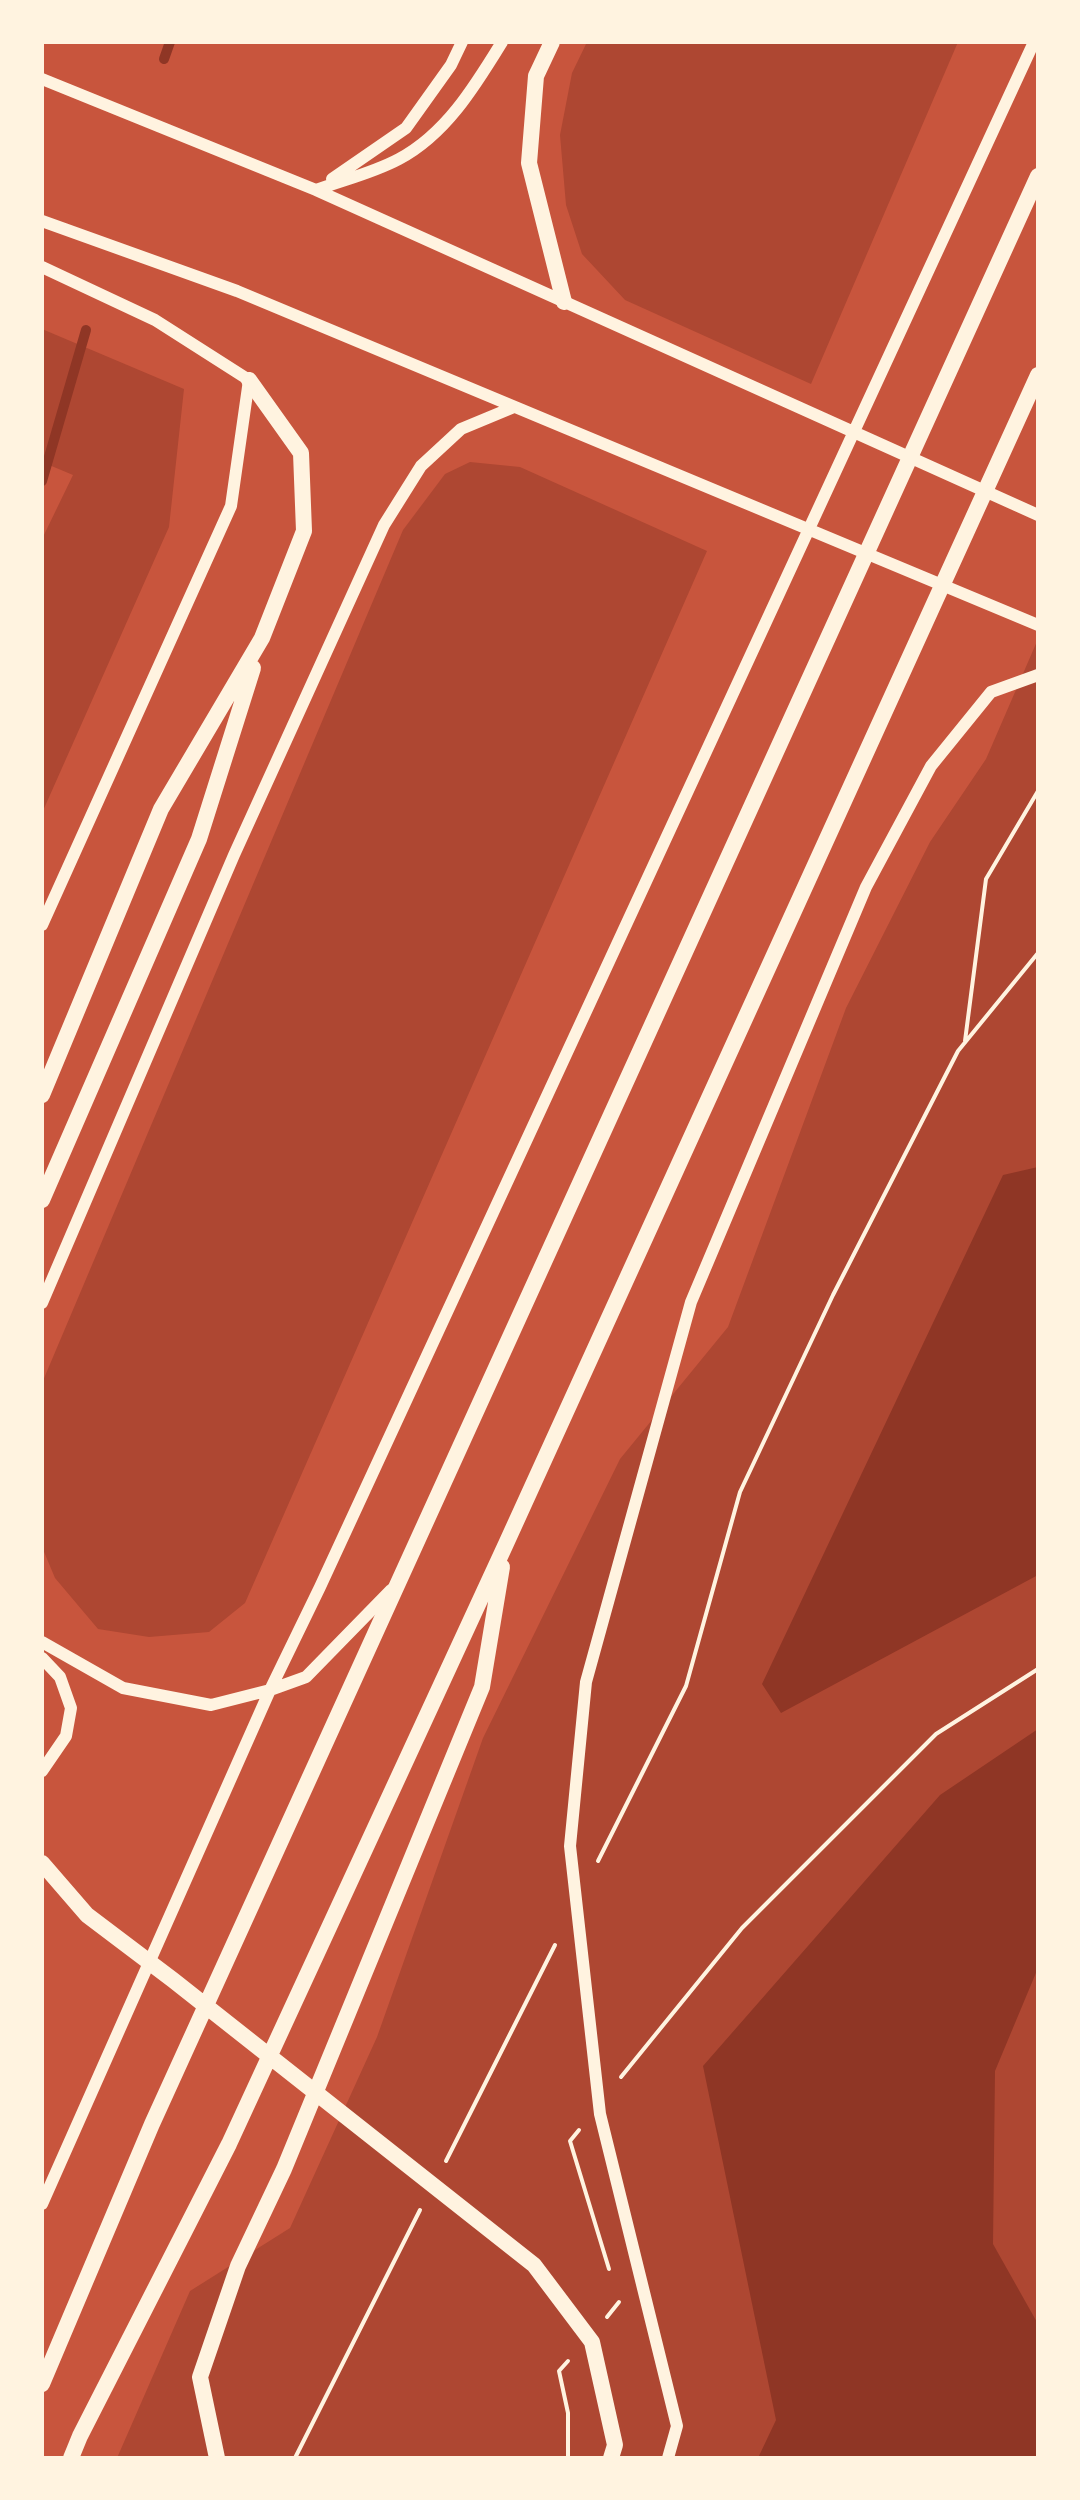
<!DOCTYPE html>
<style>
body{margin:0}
#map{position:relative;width:1080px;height:2500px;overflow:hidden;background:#c8553d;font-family:"Noto Sans",sans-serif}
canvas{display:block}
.frame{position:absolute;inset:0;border:44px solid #fff3e0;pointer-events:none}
</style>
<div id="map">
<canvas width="1080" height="2500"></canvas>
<div class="frame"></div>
</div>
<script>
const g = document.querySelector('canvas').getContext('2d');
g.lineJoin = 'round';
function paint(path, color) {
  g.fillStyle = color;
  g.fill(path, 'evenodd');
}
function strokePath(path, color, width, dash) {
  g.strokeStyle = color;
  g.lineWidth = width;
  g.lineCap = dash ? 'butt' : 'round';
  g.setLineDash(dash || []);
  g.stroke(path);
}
paint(new Path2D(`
 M587,42h371l-147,342 -186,-84 -43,-46 -16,-49 -6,-70 12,-62z
 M42,329l142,60 -15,138 -127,286v-274l31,-64 -31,-13z
 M470,462l50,5 187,84 -462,1052 -36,29 -60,5 -51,-8 -43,-51 -13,-31v-164l361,-853 42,-56z
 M1038,639v1819h-921l73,-167 100,-63 87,-191 106,-299 137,-279 108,-132 118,-319 84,-166 56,-83z`), '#ae4732');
paint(new Path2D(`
 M1038,1167v408l-257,138 -19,-29 241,-509z
 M1038,1729v239l-43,103 -2,173 45,80v134h-280l18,-38 -73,-354 237,-271z`), '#8f3625');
strokePath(new Path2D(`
 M164,59l6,-17
 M42,481l44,-151`), '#8f3625', 10);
strokePath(new Path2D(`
 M965,1041l21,-162 52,-88
 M598,1861l88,-175 54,-194 93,-197 125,-244 80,-98
 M621,2077l121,-149 194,-194 102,-65
 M579,2130l-9,11 39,128
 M446,2161l109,-216
 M607,2317l12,-15
 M568,2361l-9,10 9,42v45
 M295,2458l125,-248`), '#fff3e0', 4);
strokePath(new Path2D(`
 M42,79l274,111 722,325
 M332,179l74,-51 45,-63 11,-23
 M316,190c27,-10 57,-17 83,-31 47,-25 76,-73 103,-117
 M42,221l195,70 801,334
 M42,267l113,53 94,60 -18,126 -189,419
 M42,1303l192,-448 150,-330 37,-59 40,-37 53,-22
 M42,1642l81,46 88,17 59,-15 36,-13 85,-87
 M42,1658l18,19 11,31 -5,28 -24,35
 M42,2204l228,-514 50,-103 714,-1545
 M668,2458l9,-32 -77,-312 -30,-268 16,-164 105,-380 175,-415 65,-121 60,-74 47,-17`), '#fff3e0', 12);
strokePath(new Path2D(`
 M552,42l-16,34 -7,87 35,139
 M42,1095l119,-286 101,-171 42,-107 -3,-78 -52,-73
 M42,1200l157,-361 54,-171
 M42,1863l45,52 86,65 361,285 58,77 23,103 -4,13
 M42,2384l110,-260 886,-1948
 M71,2458l9,-22 149,-292 276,-598 533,-1171
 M217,2458l-17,-81 38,-111 46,-97 198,-482 20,-120`), '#fff3e0', 16);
</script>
